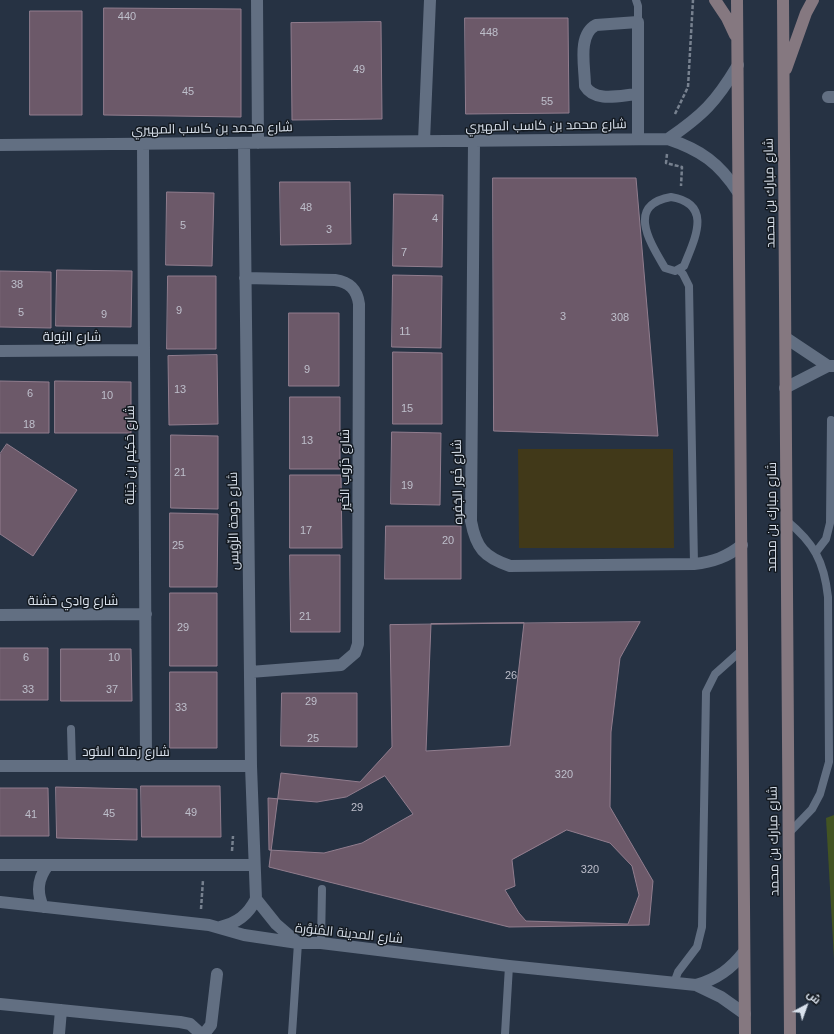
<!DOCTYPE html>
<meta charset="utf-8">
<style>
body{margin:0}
#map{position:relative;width:834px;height:1034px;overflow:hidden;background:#263243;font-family:Helvetica,Cairo,sans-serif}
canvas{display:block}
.north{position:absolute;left:786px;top:986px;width:40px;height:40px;-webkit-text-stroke:3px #141a21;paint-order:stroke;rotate:41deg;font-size:11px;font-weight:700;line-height:16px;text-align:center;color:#d9e1ec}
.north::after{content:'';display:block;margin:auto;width:14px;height:18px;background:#d9e1ec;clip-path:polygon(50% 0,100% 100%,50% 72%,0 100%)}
</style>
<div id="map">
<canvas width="834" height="1034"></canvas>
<div class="north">ش</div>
</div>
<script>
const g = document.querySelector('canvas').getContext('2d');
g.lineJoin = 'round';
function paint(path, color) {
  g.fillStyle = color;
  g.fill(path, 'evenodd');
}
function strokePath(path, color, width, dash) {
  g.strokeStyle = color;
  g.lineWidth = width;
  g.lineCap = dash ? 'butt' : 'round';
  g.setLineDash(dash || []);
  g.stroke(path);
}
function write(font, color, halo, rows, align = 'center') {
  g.font = font + ' Helvetica,Cairo,sans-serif';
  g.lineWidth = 3;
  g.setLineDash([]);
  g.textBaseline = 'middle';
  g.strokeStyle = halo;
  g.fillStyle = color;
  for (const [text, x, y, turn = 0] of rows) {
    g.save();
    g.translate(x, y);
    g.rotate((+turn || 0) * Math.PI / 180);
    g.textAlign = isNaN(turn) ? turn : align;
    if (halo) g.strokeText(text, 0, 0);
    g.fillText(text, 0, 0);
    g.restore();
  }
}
paint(new Path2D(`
 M834,815v144l-8,-141z`), '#435422');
paint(new Path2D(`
 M518,449h155l1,99h-155z`), '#413919');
const building = new Path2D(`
 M104,8l137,1v108l-137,-2z
 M30,11h52v104h-52z
 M465,18h103l1,95 -103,1z
 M381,22l1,97 -90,1 -1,-97z
 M493,178h143l22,258 -164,-5z
 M280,182h70l1,62 -70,1z
 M167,192l47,1 -2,73 -46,-1z
 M394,194l49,1 -1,72 -49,-1z
 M57,270l75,1 -1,56 -75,-1z
 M0,271l51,1v56l-51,-1z
 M393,275l49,1 -1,72 -49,-1z
 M168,276h48v73h-49z
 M289,313h50v73h-50z
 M393,352l49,1v71h-49z
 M217,355l1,69 -49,1 -1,-69z
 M0,381l49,1v51h-49z
 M55,381l76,1v51h-76z
 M290,397h50v72h-50z
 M392,432l49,1 -1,72 -49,-1z
 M171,435l47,1v73l-47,-1z
 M7,444l70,46 -44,66 -33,-22v-80z
 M290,475h51l1,73h-52z
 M170,513l48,1 -1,73h-47z
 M386,526h75v53h-76z
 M290,555h50v77h-49z
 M170,593h47v73h-47z
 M640,622l-20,36 -9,74 -1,75 43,74 -4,44 -140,2 -240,-60 12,-94 79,9 32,-35 -2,-122z
 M524,623l-14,123 -84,5 5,-127z
 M0,648h48v52h-48z
 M61,649h70l1,52h-71z
 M170,672h47v76h-47z
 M282,693h75v54l-76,-1z
 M385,776l28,38 -51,29 -38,10 -55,-3 -1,-52 49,4 29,-5z
 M141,786h79l1,51h-79z
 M56,787l81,2v51l-80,-2z
 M0,788h48l1,48h-49z
 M567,830l43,13 22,23 7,29 -11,29 -102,-3 -7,-8 -14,-23 10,-4 -3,-26z`);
paint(building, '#6c5969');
strokePath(building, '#917d8e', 1);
strokePath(new Path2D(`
 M675,114l13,-27 5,-87
 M667,154l-1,9 16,4 -1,19
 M232,851l1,-15
 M201,909l2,-29`), '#77818f', 2.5, [4, 2]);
strokePath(new Path2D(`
 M636,0l2,6v16
 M671,197c43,7 23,43 13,69l-9,5 -10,-3c-14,-24 -40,-63 6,-71z
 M679,270l4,4 6,12 5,278
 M786,520c28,23 38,41 42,77l1,165 -9,32 -8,15 -24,25
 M816,552l10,-13 4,-16 1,-103
 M71,729l1,37
 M321,943l1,-54
 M674,983l4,-11 19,-25 5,-20 4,-235 9,-18 28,-25
 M292,1034l6,-91
 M505,1034l4,-68`), '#626f82', 8);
strokePath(new Path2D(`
 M257,0l1,143
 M828,97h6
 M638,139v-117l-42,3c-19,10 -11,42 -11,61 10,17 36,9 53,8
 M668,139c35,-24 48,-37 70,-74
 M424,141l6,-141
 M474,141l-3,380c5,27 13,36 39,45l184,-2c19,-2 33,-7 48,-19
 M143,144l3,622
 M0,145l668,-6c33,11 51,24 70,53
 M245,278l90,2c14,2 22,9 24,24l-1,340 -3,9 -14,12 -91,7
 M786,338l42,28
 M0,351l144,-1
 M785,388l43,-22h6
 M0,615l146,-1
 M0,766h251
 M0,865h254
 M256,899l20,25 22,19
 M0,902l209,23 35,10 54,8h23l188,23 187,19 25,12 24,17
 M43,907c-7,-16 -5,-29 5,-42
 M220,927c17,-4 28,-12 36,-28l-5,-133 -7,-623
 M696,985c21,-6 35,-16 48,-33
 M0,1004l180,18 10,2 11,10
 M59,1034l2,-24
 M204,1034l7,-9 6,-51`), '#626f82', 12);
strokePath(new Path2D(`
 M715,0l12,18 8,17
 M737,0l8,1034
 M783,0l7,1034
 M786,69l20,-56 7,-13`), '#857880', 12);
write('11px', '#bebfcb', null, [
 ["440",127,17],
 ["448",489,33],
 ["49",359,70],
 ["45",188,92],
 ["55",547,102],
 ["48",306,208],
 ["4",435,219],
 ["5",183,226],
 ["3",329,230],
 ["7",404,253],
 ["38",17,285],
 ["9",179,311],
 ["5",21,313],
 ["9",104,315],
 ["3",563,317],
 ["308",620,318],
 ["11",405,332],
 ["9",307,370],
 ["13",180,390],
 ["6",30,394],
 ["10",107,396],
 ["15",407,409],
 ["18",29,425],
 ["13",307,441],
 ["21",180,473],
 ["19",407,486],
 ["17",306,531],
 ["20",448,541],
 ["25",178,546],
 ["21",305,617],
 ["29",183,628],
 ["6",26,658],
 ["10",114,658],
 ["26",511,676],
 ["33",28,690],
 ["37",112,690],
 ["29",311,702],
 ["33",181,708],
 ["25",313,739],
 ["320",564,775],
 ["29",357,808],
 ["49",191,813],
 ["45",109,814],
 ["41",31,815],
 ["320",590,870]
]);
write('13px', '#d9e1ec', '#141a21', [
 ["شارع محمد بن كاسب المهيري",546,126,-1],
 ["شارع محمد بن كاسب المهيري",212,129,-1],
 ["شارع مبارك بن محمد",770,193,-91],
 ["شارع اليُولة",72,337],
 ["شارع حَكِيم بن جَبَلة",130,455,-90],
 ["شارع دُرُوب الخَير",345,470,-90],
 ["شارع خُور الجَفره",458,482,-91],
 ["شارع مبارك بن محمد",772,517,-90],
 ["شارع دَوحة الرِّوَيس",234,521,-91],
 ["شارع وادِي حَشنة",73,601],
 ["شارع رَملة السُّود",126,752],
 ["شارع مبارك بن محمد",774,841,-91],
 ["شارع المدينة المُنوَّرة",349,934,6]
]);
</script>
